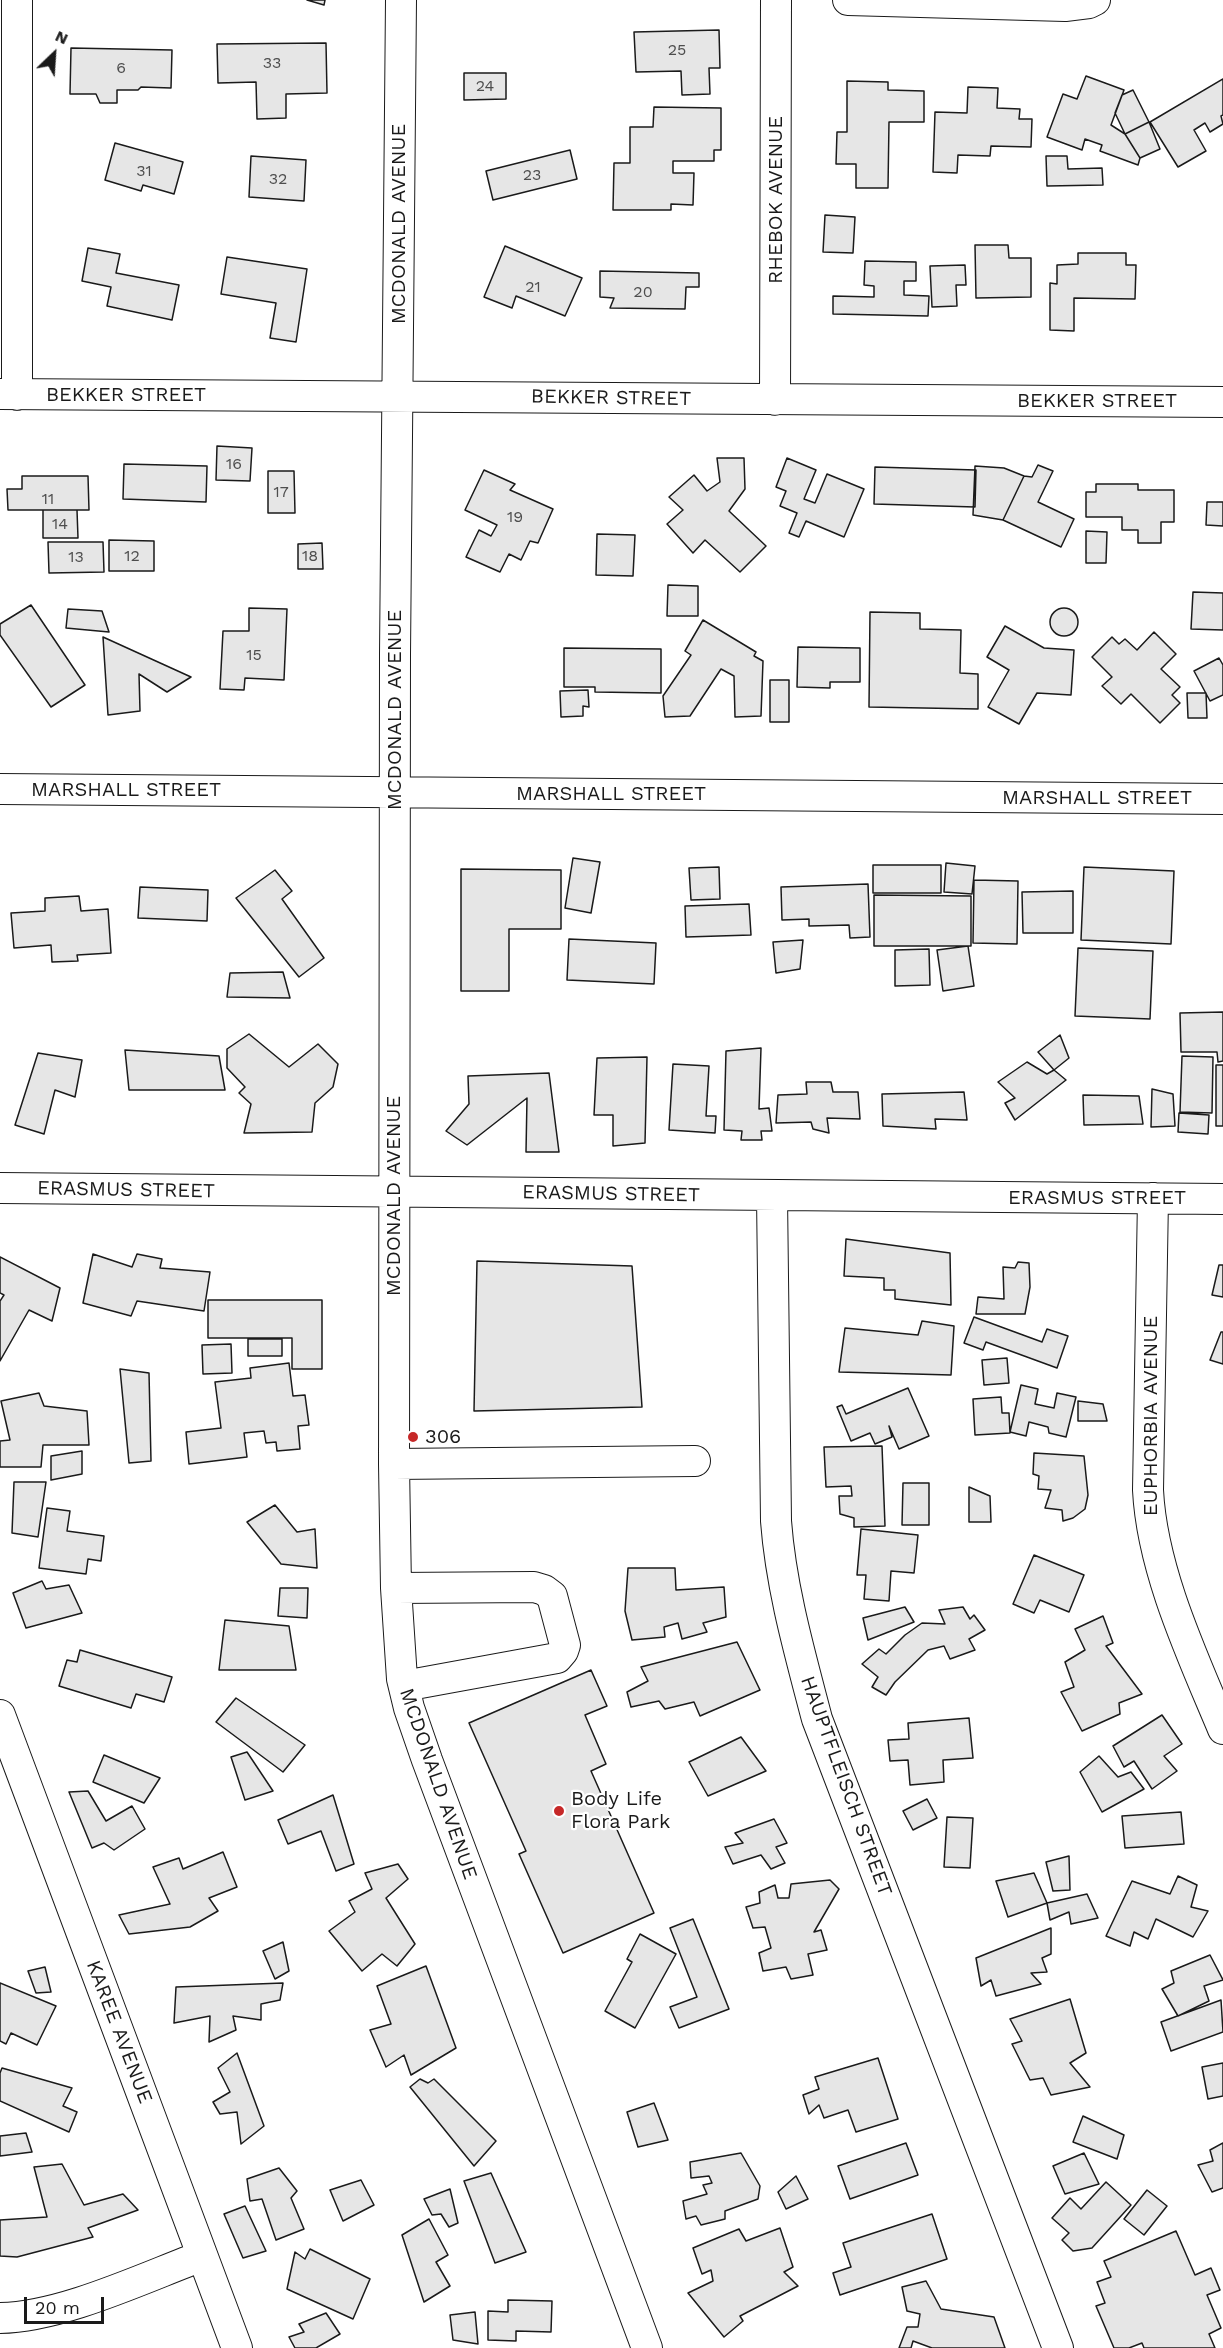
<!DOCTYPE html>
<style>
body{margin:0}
#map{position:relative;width:1223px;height:2348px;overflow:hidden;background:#fff;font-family:"Work Sans",sans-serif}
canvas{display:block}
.north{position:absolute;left:24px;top:24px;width:60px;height:60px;-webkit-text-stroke:4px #fff;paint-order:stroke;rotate:25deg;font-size:16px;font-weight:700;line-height:24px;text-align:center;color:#1a1a1a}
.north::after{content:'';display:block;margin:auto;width:21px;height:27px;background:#1a1a1a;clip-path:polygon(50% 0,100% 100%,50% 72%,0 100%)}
.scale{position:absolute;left:24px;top:2297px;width:80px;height:27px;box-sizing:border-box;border:3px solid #1a1a1a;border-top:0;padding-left:8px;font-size:18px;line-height:21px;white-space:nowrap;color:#1a1a1a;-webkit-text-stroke:4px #fff;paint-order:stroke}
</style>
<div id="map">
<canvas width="1223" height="2348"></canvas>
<div class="north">N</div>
<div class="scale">20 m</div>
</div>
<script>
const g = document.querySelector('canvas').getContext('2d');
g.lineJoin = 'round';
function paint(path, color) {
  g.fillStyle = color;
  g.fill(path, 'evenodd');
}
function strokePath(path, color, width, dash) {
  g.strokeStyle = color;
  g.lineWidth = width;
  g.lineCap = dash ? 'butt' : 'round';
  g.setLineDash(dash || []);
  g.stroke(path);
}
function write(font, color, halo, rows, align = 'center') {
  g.font = font + ' "Work Sans",sans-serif';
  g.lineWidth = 4.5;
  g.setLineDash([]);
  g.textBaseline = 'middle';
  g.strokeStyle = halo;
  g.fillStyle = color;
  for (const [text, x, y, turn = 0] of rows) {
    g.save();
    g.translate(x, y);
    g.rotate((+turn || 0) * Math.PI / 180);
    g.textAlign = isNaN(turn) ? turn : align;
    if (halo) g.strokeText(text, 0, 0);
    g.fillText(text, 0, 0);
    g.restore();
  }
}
const building = new Path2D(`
 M307,0h18l-1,5z
 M719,30l1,38h-11l1,26 -28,1 -1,-24 -45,1 -2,-40z
 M326,43l1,50 -41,1v24l-29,1 -1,-37 -38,1 -1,-39z
 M71,48l101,2 -1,38 -30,-1 -3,3h-21v13h-17l-4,-9h-26z
 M464,73h42v26l-42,1z
 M1086,76l38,14 -13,35 14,9 15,24 -2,7 -38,-14 2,-6 -17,-6 -3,11 -35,-13 16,-43 14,5z
 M1223,79v36l-2,1 2,8 -13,8 -5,-9 -11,7 12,21 -28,16 -28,-45z
 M847,81l41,1v8l36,1v31h-35l-1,66h-32v-24h-20l1,-32h10z
 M968,87l30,1 -1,20 23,1 -1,10h13l-1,28 -40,-1 -1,10 -32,-1 -1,18 -24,-1 2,-60 32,1z
 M1133,90l16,32 -24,12 -10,-21 7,-18z
 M654,107l67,1v42h-7v11h-41v12h21l-1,32 -22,-1v6h-58l1,-47h16v-36h23z
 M1149,122l11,27 -20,9 -15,-24z
 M115,143l68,19 -9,32 -31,-9 -2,6 -36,-11z
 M570,150l7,29 -84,21 -7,-29z
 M251,156l55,4 -2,41 -55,-4z
 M1046,156h21l1,13 34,-1 1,17 -56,1z
 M825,215l30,2 -2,36 -30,-1z
 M975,245h33l1,13h22v39l-55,1z
 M505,246l77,32 -17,38 -49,-20 -4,12 -28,-11z
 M88,248l32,6 -4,19 63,12 -7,35 -65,-14 4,-19 -29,-6z
 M1078,253h48v12h10l-1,34 -61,-1v33l-24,-1v-47l7,1v-19l21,-1z
 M227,257l80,12 -11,73 -26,-4 6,-35 -55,-9z
 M865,261l51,1v19h-12v14l25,1 -1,20 -95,-2v-18l41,1v-11l-10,-1z
 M965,265l1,20h-10l1,21 -25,1 -2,-41z
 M600,271l99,2v14h-13l-1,22 -75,-1 4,-10 -14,-1z
 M217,446l35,2 -2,33 -34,-1z
 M717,458h27l1,31 -16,22 37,35 -26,26 -35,-32 -12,13 -26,-29 16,-14 -14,-13 25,-22 13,16 13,-9z
 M787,458l29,12 -12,29 11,4 12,-29 37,15 -20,48 -38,-16 -7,16 -10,-4 8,-20 -17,-7 6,-15 -10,-4z
 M124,464l83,2 -1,36 -83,-3z
 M1038,465l15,6 -15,31 36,17 -13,28 -58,-27 21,-44 8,1z
 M975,466l29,2 20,8 -21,44 -30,-5z
 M875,467l101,3 -1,37 -101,-3z
 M484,470l31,14 -5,6 43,19 -15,34 -8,-2 -9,19 -12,-6 -9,18 -34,-15 13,-27 12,6 6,-11 -32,-15z
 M268,471h26l1,42h-27z
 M22,476h66l1,34h-81l-1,-21h15z
 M1096,484h42v6h36v32h-13v21h-23v-13h-16v-13h-36v-25h10z
 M1207,502h16v24l-17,-1z
 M43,510h34l1,28h-35z
 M1086,531l21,1 -1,31h-20z
 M597,534l38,1 -2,41 -37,-1z
 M109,540l45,1v30h-45z
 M48,542h55l1,30 -55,1z
 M322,543l1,26h-25v-25z
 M668,585l30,1v30h-31z
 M1193,592l30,1v37l-32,-1z
 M31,605l54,80 -34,22 -51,-72v-11z
 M1050 622a14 14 0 1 1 28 0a14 14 0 1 1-28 0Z
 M249,608l38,1 -3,71 -39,-2 -1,12 -24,-1 3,-58h26z
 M68,609l34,2 7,21 -43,-4z
 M870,612l50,1v16l41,1 -1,43 18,1v35l-109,-2z
 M703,620l53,32 -2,4 9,5 -2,55 -26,1 -1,-41 -13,-7 -31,47 -25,1 -2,-21 28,-41 -6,-4z
 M1005,626l39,22 30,2 -3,45 -34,-2 -18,31 -31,-17 21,-37 -22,-13z
 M1154,632l22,22 -15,15 19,18 -8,8 8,8 -20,20 -29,-29 -10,10 -19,-18 10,-9 -20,-20 20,-20 7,7 6,-5 12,11z
 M103,637l88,40 -24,15 -28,-18 1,37 -32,4z
 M798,647l62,1v34h-30v6l-33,-1z
 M564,648l97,1v44l-66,-1v-5h-31z
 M1219,658l4,7v30l-13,6 -16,-30z
 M770,680h19v42h-19z
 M588,690l1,17 -6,-1v10l-22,1 -1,-26z
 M1187,693h19l1,25h-19z
 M573,858l27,4 -9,51 -26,-5z
 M946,863l29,3 -3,28 -28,-2z
 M873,865h68v28h-68z
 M719,867l1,32 -29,1 -2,-32z
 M1084,867l90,4 -3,73 -90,-4z
 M461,869l100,1v59h-52v62h-48z
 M275,870l17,21 -10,8 42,59 -25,19 -63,-79z
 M974,880l44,1 -1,63 -44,-1z
 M868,884l2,53 -20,1 -1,-13 -40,1v-7l-27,1 -1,-33z
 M140,887l68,3 -1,31 -69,-3z
 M1073,891v42h-50l-1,-41z
 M874,895l97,1v50h-97z
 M79,896l2,15 27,-2 3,44 -34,2 1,6 -26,1 -1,-17 -37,3 -3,-35 34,-2v-13z
 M749,904l2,31 -65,2 -1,-31z
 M569,939l87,4 -2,41 -87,-4z
 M803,940l-3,29 -24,4 -3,-31z
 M968,946l6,40 -31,5 -6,-41z
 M1078,948l75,3 -3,68 -75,-3z
 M929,949l1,36 -35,1v-36z
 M283,972l7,26 -63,-1 3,-24z
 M1223,1012v49l-5,1 -1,-10h-36l-1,-39z
 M249,1034l40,33 29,-23 20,20 -5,23 -18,16 -3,29 -68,1 7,-29 -12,-11 6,-6 -18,-19v-19z
 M1060,1035l9,23 -15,12 -16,-18z
 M761,1048l-2,61 10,-1 3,23h-11l1,9h-21l1,-9 -18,-1 2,-79z
 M125,1050l94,6 6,34h-96z
 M38,1053l44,7 -7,37 -20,-7 -11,44 -29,-9z
 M1182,1056l31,1 -1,56 -32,-1z
 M647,1057l-2,86 -32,3v-31h-19l3,-57z
 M1027,1062l20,12 7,-4 12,10 -51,40 -10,-17 10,-5 -17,-16z
 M673,1064l36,2 -3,50h10l-1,17 -46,-3z
 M1216,1065h7v61h-7z
 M549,1073l10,79h-33l1,-54 -60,47 -21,-14 23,-27 -1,-28z
 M806,1082h25l2,10h25l2,27 -33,-1 2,15 -16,-4 -2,-7 -35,1 2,-28 29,-1z
 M1152,1089l21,5 2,32 -24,1z
 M964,1092l3,28 -32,-1 1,10 -53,-3 -1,-32z
 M1083,1095l56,1 4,28 -59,1z
 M1179,1113l30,2 -1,19 -30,-2z
 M846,1239l104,14 1,52 -56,-6v-9h-11v-12l-40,-2z
 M93,1254l39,13 5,-13 25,5 -2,9 50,4 -6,39 -67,-10 -6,15 -48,-13z
 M0,1257l60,31 -8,33 -23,-11 -29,51v-60l4,-6 -4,-2z
 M477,1261l155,5 10,141 -168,4z
 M1018,1262l11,1 1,24 -5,27h-49l2,-17 26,2 -1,-32 12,1z
 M1219,1265h4v32l-11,-2z
 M208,1300h114v69h-30v-31h-84z
 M974,1317l68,25 5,-13 21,7 -11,32 -71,-26 -3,8 -19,-7z
 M922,1321l32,5 -3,49 -112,-3 6,-44 73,7z
 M1221,1332h2v32l-13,-4z
 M248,1339h34v17h-34z
 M231,1344l1,29 -29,1 -1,-29z
 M1007,1358l2,25 -25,2 -2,-25z
 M289,1363l4,33 12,-1 4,30 -11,1 2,23 -23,2 -1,-9 -10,1 -2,-12 -20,2 3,24 -58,7 -3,-32 35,-4 -6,-46 36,-4 -1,-10z
 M120,1369l29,4 2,88 -22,2z
 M1021,1385l17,4 -3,15 19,4 3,-15 19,4 -10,40 -17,-4 -1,-6 -19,-5 -3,14 -16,-4z
 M908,1388l21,48 -30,13 -10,-23 3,11 -17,7 -5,-11 -19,8 -14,-34 5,-2 4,9z
 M39,1393l5,13 43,5 2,34h-46l-2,22h-41v-26l10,-1 -9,-39z
 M1001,1397l1,16h7l1,20 -35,2 -2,-36z
 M1078,1401l25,3 4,17h-29z
 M882,1446l3,80 -31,1v-9l-14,-4 -1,-18h13l-1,-10 -25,1 -2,-40z
 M82,1451v23l-31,6v-24z
 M1034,1453l50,3 4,39 -3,14 -12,9 -10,3 -1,-11 -17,-2 6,-18 -13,-1 1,-13 -6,-2z
 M14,1482h32l-8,55 -26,-4z
 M903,1483h26v42h-27z
 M969,1487l21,9 1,26h-22z
 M275,1505l22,27 18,-3 2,39 -36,-4 -34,-42z
 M47,1508l23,3 -3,20 37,5 -3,25 -13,-2 -2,15 -47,-6z
 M861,1529l57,6 -4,38 -23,-2 -2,30 -25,-2 2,-24h-9z
 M1034,1555l50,20 -15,37 -29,-12 -6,13 -21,-9z
 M628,1568h47l1,22 48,-3 2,30 -23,6 4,9 -25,7 -4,-16 -14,4 1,10 -33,3 -7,-29z
 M42,1581l4,8 23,-4 13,28 -56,15 -13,-35z
 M280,1588h28l-1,30 -29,-2z
 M905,1607l9,15 -46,18 -5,-22z
 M963,1607l7,12 4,-4 11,15 -16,9 6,11 -25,9 -6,-13 -16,4 -33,32 -9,13 -14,-8 6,-10 -16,-13 17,-15 7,5 19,-19 17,-12 23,1 -6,-14z
 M1103,1616l10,27 -7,3 36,48 -23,9 1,11 -38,17 -21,-39 13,-5 -9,-25 20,-12 -10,-21z
 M225,1620l64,6 7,44h-77z
 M737,1642l23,48 -60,26 -6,-14 -29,7 -6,-8 -28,6 -4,-15 21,-11 -7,-14z
 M80,1650l92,27 -8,25 -28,-8 -5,14 -72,-22 8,-26 10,2z
 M591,1670l16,36 -22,9 21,49 -15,7 63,142 -91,40 -44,-99 7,-3 -57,-128z
 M236,1698l69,47 -22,27 -67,-50z
 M1162,1715l20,29 -18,12 13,15 -25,18 -18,-28 -10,6 -11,-21z
 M969,1718l4,40 -30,2 1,22 -34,3 -2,-25 -18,1 -2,-21 21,-1 -1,-16z
 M741,1737l25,34 -58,25 -19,-34z
 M247,1752l26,39 -28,9 -14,-43z
 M104,1755l56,23 -16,25 -51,-21z
 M1099,1756l19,21 13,-5 13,17 -42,23 -22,-40z
 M88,1791l18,30 26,-15 13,23 -31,21 -10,-7 -12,5 -23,-56z
 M333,1795l21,69 -18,7 -15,-40 -33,13 -10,-24z
 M927,1799l10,19 -24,12 -10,-19z
 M1181,1812l3,32 -59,4 -3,-32z
 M947,1817l26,1 -3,50 -26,-1z
 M774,1819l13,24 -11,4 9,16 -14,6 -10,-14 -28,9 -8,-17 18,-4 -8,-10z
 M223,1852l14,35 -28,11 9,13 -28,16 -61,7 -10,-19 51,-11 -17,-37 26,-9 4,11z
 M1069,1856l1,34 -17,1 -7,-29z
 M398,1864l10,15 -22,19 29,46 -18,22 -15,-12 -20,17 -33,-40 26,-19 -6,-11 23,-12 -7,-16z
 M1034,1873l13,30 -39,14 -12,-36z
 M1178,1876l19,9 -6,22 17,4 -15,26 -37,-18 -8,20 -14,-7 -4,14 -24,-10 26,-55 38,13z
 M830,1880l9,9 -25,43 7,-2 6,20 -19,4 5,21 -22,4 -5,-12 -23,4 -4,-18 12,-5 -6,-21 -12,1 -7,-21 14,-4 -1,-11 16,-7 3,13h11l2,-14z
 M1087,1894l11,24 -27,6 -2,-12 -19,8 -3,-17z
 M693,1919l36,90 -50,19 -9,-21 27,-10 -27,-69z
 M1051,1928v26l-9,4 5,14 -16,1 10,11 -45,12 -5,-16 -10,6 -5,-28z
 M640,1934l36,20 -41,74 -30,-17 27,-49 -5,-3z
 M283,1942l6,29 -14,8 -12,-28z
 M1210,1955l13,25 -19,6 5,15 -31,15 -16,-27 12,-6 -3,-12z
 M426,1966l30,82 -45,27 -7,-20 -18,12 -16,-37 21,-6 -14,-38z
 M45,1967l6,25 -15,1 -8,-22z
 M0,1983l56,23 -19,39 -26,-12 -5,11 -6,-3z
 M283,1983l-3,17 -19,4v16l-28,-4 3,14 -27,12 1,-26 -36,7 2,-36z
 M1070,1999l16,54 -16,10 20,24 -39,8 -8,-17 -13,2 -18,-36 10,-3 -12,-22z
 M1221,2000l2,32 -52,19 -10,-29z
 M237,2053l27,73 -23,18 -4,-32 -17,2 -7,-12 17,-10 -12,-24z
 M878,2058l20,61 -42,13 -8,-22 -24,8 -5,-13 -10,9 -6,-19 16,-6 -4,-12z
 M1223,2063v33l-15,3 -6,-32z
 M2,2068l70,20 -9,18 14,6 -8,20 -69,-31v-28z
 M420,2079l8,4 6,-4 62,62 -22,25 -64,-79z
 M654,2103l14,37 -30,7 -11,-35z
 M1083,2116l41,19 -7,24 -44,-17z
 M26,2133l6,19 -32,4v-20z
 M906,2143l12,32 -68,24 -12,-33z
 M1223,2143v45l-11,4 -14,-27 15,-4 -3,-11z
 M741,2153l19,33 -2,13 -33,12v8l-24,6 -5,-9 -10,3 -3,-18 24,-7 -4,-9 9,-2 -3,-7 -18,2 -1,-16z
 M1084,2153l15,31 -34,10 -12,-28z
 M62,2164l22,41 39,-11 15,16 -50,18 5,9 -76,20 -17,-1v-36l47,-3 -13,-50z
 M279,2168l18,23 -6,7 13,31 -28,11 -14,-41 -12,2 -3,-22z
 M491,2173l35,79 -31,11 -31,-82z
 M796,2176l12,23 -22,10 -8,-17z
 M361,2180l13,25 -31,16 -13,-31z
 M1106,2182l25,23 -39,43 -19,3 -11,-11 7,-7 -17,-15 18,-20 11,11z
 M450,2189l8,34 -9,4 -8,-13 -9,1 -8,-16z
 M1147,2190l20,16 -23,29 -20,-16z
 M245,2206l21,45 -23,7 -19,-44z
 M932,2214l15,45 -107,36 -7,-22 18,-6 -8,-24z
 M429,2219l19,36 -12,7 14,24 -26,16 -22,-67z
 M780,2228l13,39 -9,5 14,14 -58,30 3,5 -19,16 -36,-44 25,-12 -2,-11 -9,4 -9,-26 46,-19 7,12z
 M1176,2231l19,44 16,-7 9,22 -13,5 14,33 -12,6 6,14h-71l-2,-5 -13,5h-15l-18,-42 9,-3 -8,-21 14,-5 -7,-16z
 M310,2249l60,30 -17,40 -66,-30 8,-37 10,7z
 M926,2281l15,28 53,8 11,31h-73l-19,-7 -2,7h-12l8,-21h11l2,-13 -13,-3 -5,-24z
 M508,2300l44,1 -1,31 -35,-1v10l-28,-1v-29l20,1z
 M475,2312l3,32 -25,-4 -3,-25z
 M326,2313l14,21 -24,14h-21l-6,-11 15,-5 -5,-8z`);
paint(building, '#e6e6e6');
strokePath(building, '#1a1a1a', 1.5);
const minor = new Path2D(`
 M401,0l-6,654 -1,810 2,124 6,91 7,29 18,52 220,588
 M848,0l217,6 24,-3 6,-3
 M0,394l1223,8
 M17,395v-395
 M775,400l1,-400
 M0,789l1223,10
 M0,1188l1223,11
 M772,1196l4,325c5,67 24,133 41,198l241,629
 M1153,1198l-5,292c4,80 44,165 75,239
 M394,1464l301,-3
 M396,1588l138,-1 10,3 8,6 13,49 -2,6 -6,7 -153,28
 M0,1715l237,633
 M0,2318c62,-1 143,-40 202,-62`);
strokePath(minor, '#1a1a1a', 32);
strokePath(minor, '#fff', 30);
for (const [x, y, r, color] of [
 [413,1437,6,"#c62828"],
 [559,1811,6,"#c62828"]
]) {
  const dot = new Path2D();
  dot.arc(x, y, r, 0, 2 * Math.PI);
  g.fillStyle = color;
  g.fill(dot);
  strokePath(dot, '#fff', 2);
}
write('16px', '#4d4d4d', null, [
 ["25",677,50],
 ["33",272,63],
 ["6",121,68],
 ["24",485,86],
 ["31",144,171],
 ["23",532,175],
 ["32",278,179],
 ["21",533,287],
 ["20",643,292],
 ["16",234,464],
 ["17",281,492],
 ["11",48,499],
 ["19",515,517],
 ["14",60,524],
 ["12",132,556],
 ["18",310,556],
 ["13",76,557],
 ["15",254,655]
]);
write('20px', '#1a1a1a', '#fff', [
 ["RHEBOK AVENUE",776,200,-90],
 ["MCDONALD AVENUE",399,224,-90],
 ["BEKKER STREET",126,395],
 ["BEKKER STREET",611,398,1],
 ["BEKKER STREET",1097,401],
 ["MCDONALD AVENUE",395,710,-90],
 ["MARSHALL STREET",126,790],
 ["MARSHALL STREET",611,794],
 ["MARSHALL STREET",1097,798],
 ["ERASMUS STREET",126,1190,1],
 ["ERASMUS STREET",611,1194,1],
 ["MCDONALD AVENUE",394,1196,-90],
 ["ERASMUS STREET",1097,1198],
 ["EUPHORBIA AVENUE",1151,1416,-90],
 ["MCDONALD AVENUE",438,1784,71],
 ["HAUPTFLEISCH STREET",846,1786,70],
 ["KAREE AVENUE",119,2032,69]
]);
write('20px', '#1a1a1a', '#fff', [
 ["306",425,1437],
 ["Body Life",571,1799],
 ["Flora Park",571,1822]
], 'left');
</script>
